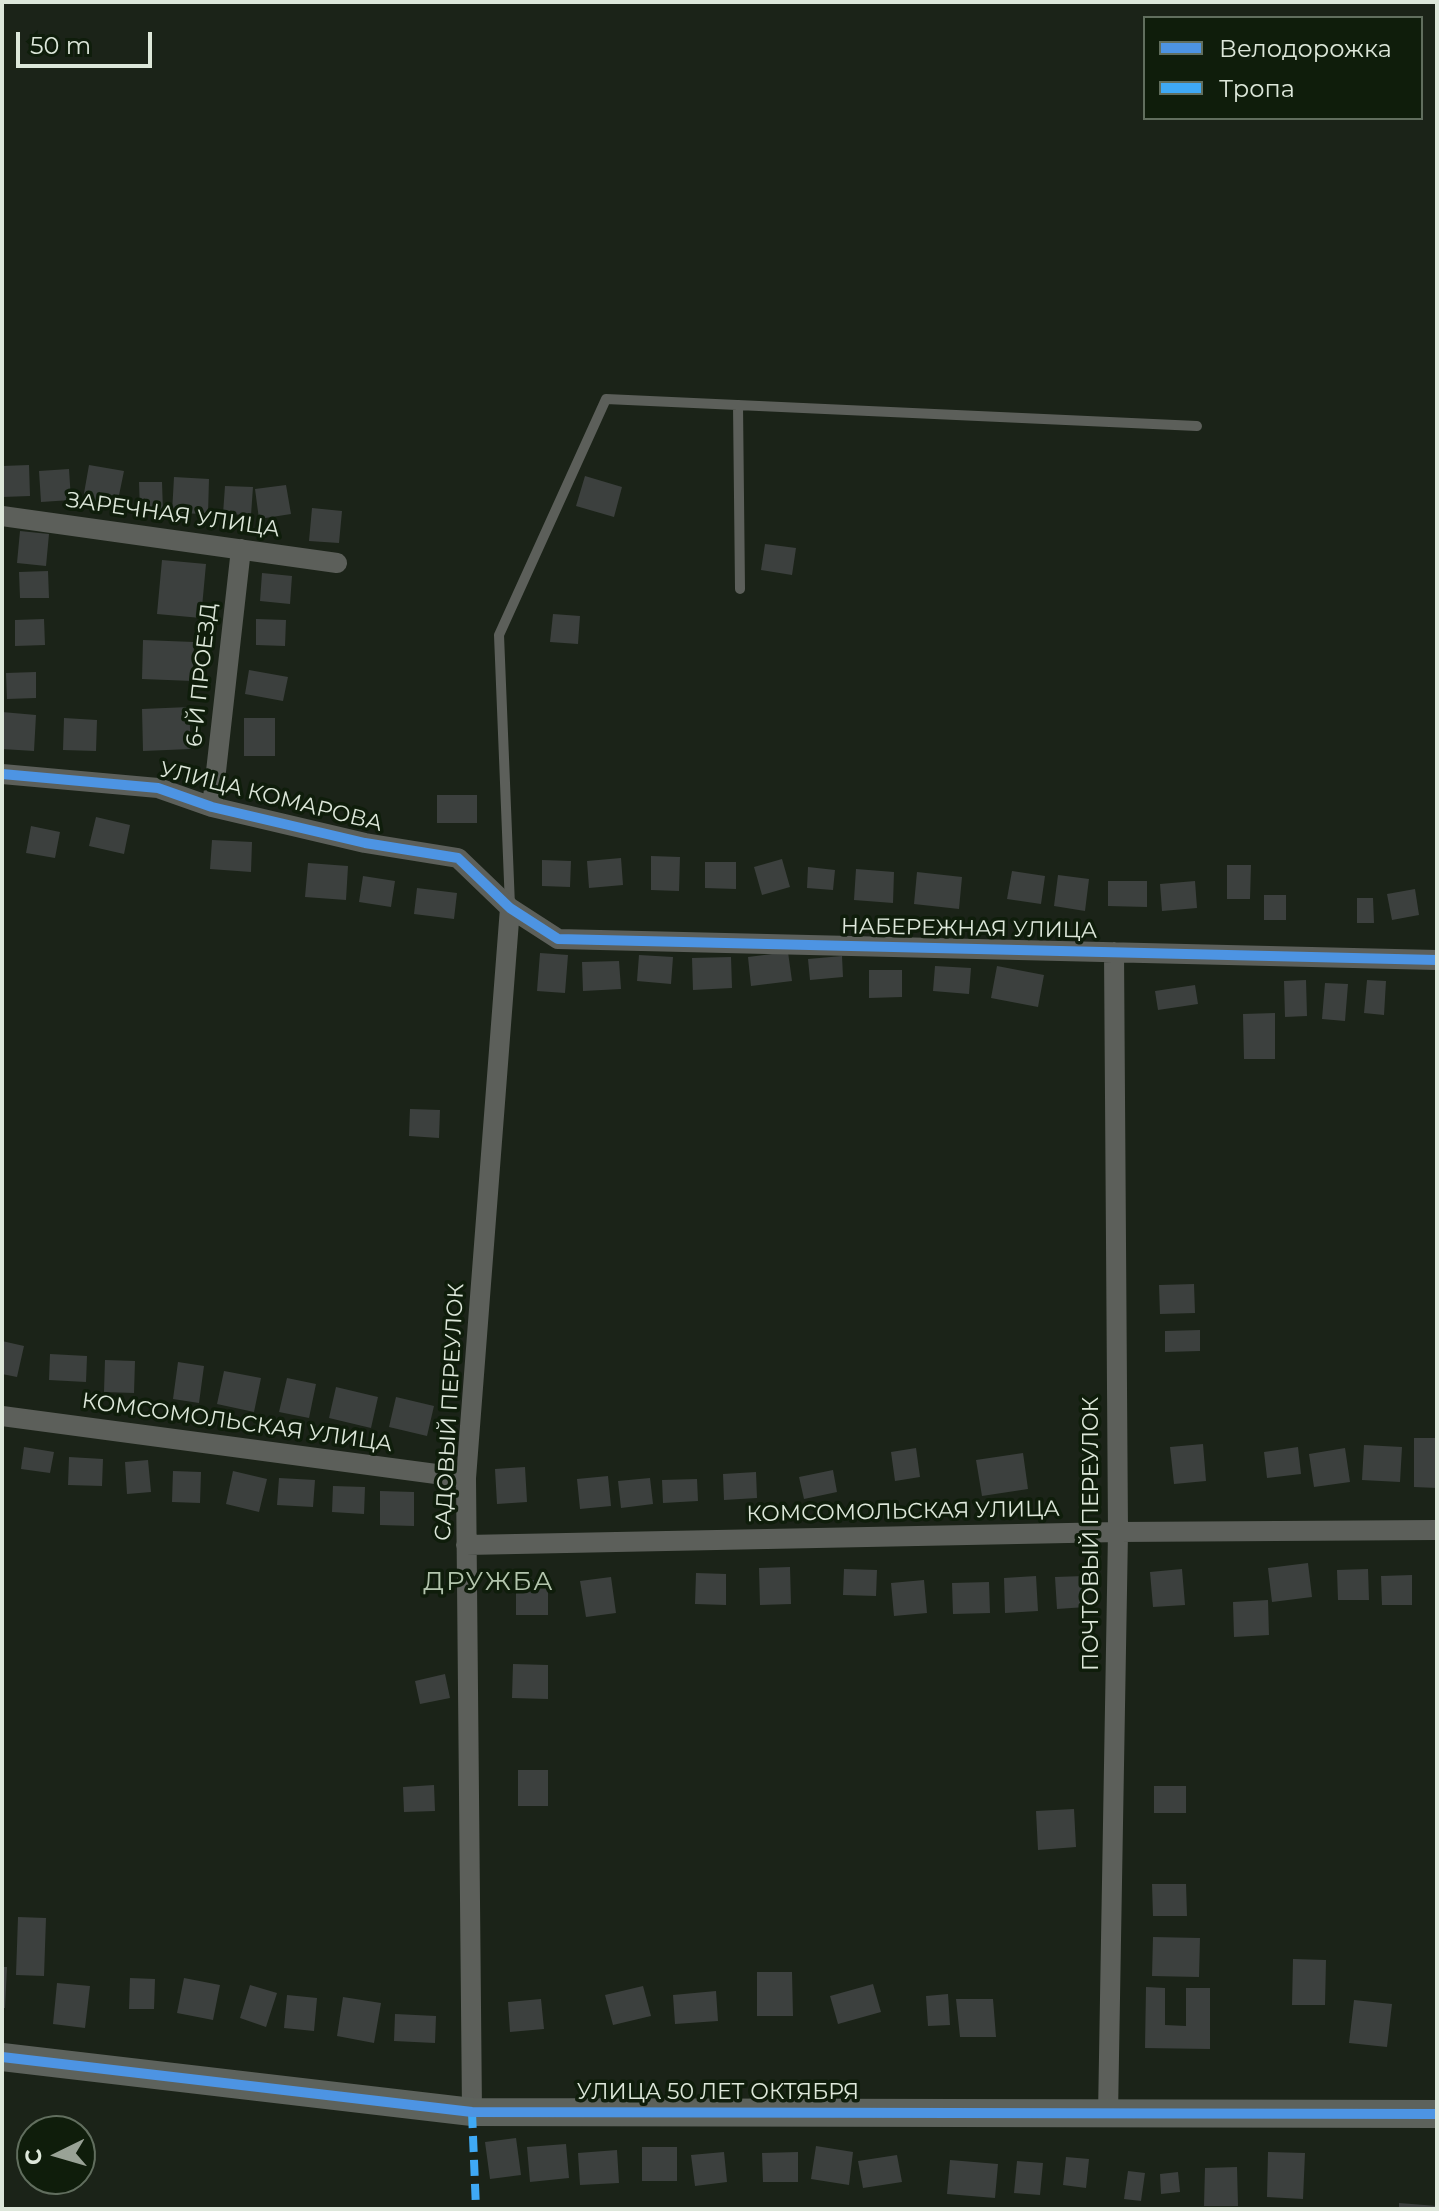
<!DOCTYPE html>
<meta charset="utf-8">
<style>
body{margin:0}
#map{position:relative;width:1439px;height:2211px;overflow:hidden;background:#1b2318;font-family:Montserrat,sans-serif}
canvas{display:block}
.frame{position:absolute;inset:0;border:4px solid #dde7da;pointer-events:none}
.legend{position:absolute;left:1143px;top:16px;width:280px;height:104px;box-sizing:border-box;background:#0f1d0b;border:2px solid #616e5e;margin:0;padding:10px 14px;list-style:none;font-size:24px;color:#dde7da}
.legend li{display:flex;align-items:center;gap:16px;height:40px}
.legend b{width:40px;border:2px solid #616e5e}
.north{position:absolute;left:16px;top:2115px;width:80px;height:80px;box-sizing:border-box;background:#0f1d0b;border:2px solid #616e5e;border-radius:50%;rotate:265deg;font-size:22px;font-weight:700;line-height:32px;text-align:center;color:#dde7da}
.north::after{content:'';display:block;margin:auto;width:28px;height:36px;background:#99a296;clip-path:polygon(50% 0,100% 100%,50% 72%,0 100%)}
.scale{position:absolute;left:16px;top:32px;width:136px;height:36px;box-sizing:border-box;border:4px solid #dde7da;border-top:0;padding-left:10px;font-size:24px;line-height:28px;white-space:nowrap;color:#dde7da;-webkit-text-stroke:6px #0f1d0b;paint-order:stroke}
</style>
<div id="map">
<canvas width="1439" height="2211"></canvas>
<div class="frame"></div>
<ul class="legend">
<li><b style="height:10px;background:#4d94e3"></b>Велодорожка</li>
<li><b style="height:10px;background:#3fa9f5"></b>Тропа</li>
</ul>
<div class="north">С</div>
<div class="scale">50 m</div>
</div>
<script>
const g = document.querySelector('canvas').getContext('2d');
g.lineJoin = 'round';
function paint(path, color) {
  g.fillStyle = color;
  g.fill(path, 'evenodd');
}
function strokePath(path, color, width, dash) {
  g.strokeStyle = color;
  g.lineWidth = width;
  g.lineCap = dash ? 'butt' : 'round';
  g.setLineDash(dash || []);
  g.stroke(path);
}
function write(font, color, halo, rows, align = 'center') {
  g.font = font + ' Montserrat,sans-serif';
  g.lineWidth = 7;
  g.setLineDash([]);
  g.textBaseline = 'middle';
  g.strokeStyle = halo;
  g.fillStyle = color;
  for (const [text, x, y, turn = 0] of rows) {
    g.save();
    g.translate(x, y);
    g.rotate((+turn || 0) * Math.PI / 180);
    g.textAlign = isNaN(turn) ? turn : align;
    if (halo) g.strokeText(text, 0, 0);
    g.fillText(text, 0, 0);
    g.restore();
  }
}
paint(new Path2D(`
 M29,465l1,31 -28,1v-31z
 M89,465l35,6 -7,34 -34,-6z
 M69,469l2,31 -30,2 -2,-31z
 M585,476l37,11 -8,30 -38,-11z
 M174,477l35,2 -1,35 -36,-1z
 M139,482h23l1,30h-23z
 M286,485l5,29 -32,5 -4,-30z
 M225,486l28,1 -2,28 -28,-1z
 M312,508l30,3 -3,32 -30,-2z
 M20,531l29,3 -3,32 -29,-3z
 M765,544l31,4 -4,27 -31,-5z
 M162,560l44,4 -5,54 -44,-4z
 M48,571l1,27h-29l-1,-26z
 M262,573l30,3 -2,28 -30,-3z
 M553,614l27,2 -2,28 -28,-2z
 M44,619l1,26 -30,1v-26z
 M256,619l30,1 -1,26 -29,-1z
 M143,640l51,2 -1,39 -51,-2z
 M249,670l39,7 -5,24 -38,-7z
 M36,672v26l-29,1 -1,-26z
 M189,707l2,42 -48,2 -1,-42z
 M2,712l34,3 -2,36 -32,-2z
 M64,718l33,2 -1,31 -33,-1z
 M244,718h31v38h-31z
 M437,795h40v28h-40z
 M96,817l34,8 -6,29 -35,-8z
 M31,826l29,6 -5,26 -29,-5z
 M212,840l40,2 -1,30 -41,-3z
 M651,856l29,1 -1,34 -28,-1z
 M621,858l2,27 -34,3 -2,-27z
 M782,859l8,28 -28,8 -8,-28z
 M542,860l29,1 -1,26 -28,-1z
 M705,862h31v27l-31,-1z
 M308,863l40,3 -2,34 -41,-3z
 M1227,865h24l-1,34h-23z
 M808,867l27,3 -2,20 -26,-2z
 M856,869l38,3 -1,31 -39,-3z
 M1012,871l33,5 -4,28 -34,-5z
 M917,872l45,5 -3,32 -45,-5z
 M1058,875l31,4 -4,32 -31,-5z
 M363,876l32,5 -4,26 -32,-5z
 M1108,881h39v26l-39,-1z
 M1195,881l2,27 -35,3 -2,-27z
 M417,888l40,5 -3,26 -40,-5z
 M1415,889l4,26 -27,5 -5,-26z
 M1264,895h22v25h-22z
 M1357,898h16l1,25h-17z
 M788,952l4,29 -41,5 -3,-29z
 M540,953l28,2 -3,38 -28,-2z
 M639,955l34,2 -2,27 -34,-3z
 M842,956l1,21 -33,3 -2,-21z
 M731,957l1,31 -39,2 -1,-32z
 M619,961l2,28 -38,2 -1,-29z
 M935,966l36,2 -2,26 -36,-3z
 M997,966l47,9 -6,32 -47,-9z
 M869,970h33v27l-33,1z
 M1306,980l1,36 -22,1 -1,-36z
 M1367,980l19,1 -2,34 -20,-2z
 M1325,983l23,1 -3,37 -23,-2z
 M1195,985l3,19 -40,6 -3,-19z
 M1275,1013v46h-31l-1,-45z
 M410,1109l30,1 -1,28 -30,-2z
 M1194,1284l1,29 -35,1 -1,-29z
 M1200,1330v21l-35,1v-21z
 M2,1341l22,5 -7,31 -15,-3z
 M50,1354l37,2 -1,26 -37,-2z
 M105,1360l30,1 -1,32 -30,-1z
 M178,1362l26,4 -5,37 -26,-4z
 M224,1371l37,7 -7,34 -37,-8z
 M287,1378l29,6 -7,34 -30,-6z
 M336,1387l42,10 -7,31 -42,-10z
 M396,1397l38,9 -7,30 -38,-9z
 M1414,1438h23v50l-23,-1z
 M1203,1444l3,37 -32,3 -4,-37z
 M1364,1445l38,2 -2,35 -38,-2z
 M24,1447l30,5 -4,21 -29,-4z
 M1298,1447l3,27 -34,4 -3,-26z
 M916,1448l4,29 -25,4 -4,-29z
 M1345,1448l5,34 -36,5 -5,-33z
 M1023,1453l5,36 -46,7 -6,-36z
 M69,1457l34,2 -1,27 -34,-1z
 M148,1460l3,32 -24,2 -2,-32z
 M525,1467l2,35 -30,2 -2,-35z
 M833,1470l4,22 -33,7 -5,-22z
 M173,1471l28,1 -1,31 -28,-1z
 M233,1471l34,8 -8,33 -33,-8z
 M756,1472l1,26 -33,2 -1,-26z
 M608,1476l3,30 -31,3 -3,-30z
 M279,1478l36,2 -2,27 -36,-2z
 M650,1478l3,26 -32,4 -3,-27z
 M697,1479l1,22 -35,2 -1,-23z
 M333,1486l32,1 -1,27 -32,-2z
 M380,1491l34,1v34l-34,-1z
 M1308,1563l4,34 -40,5 -4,-34z
 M790,1567l1,37 -31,1 -1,-37z
 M844,1569l33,1 -1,26 -33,-1z
 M1182,1569l3,36 -32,2 -3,-35z
 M1368,1569l1,31h-31l-1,-30z
 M696,1573l30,1v31l-31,-1z
 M1412,1575v30h-30l-1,-29z
 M1036,1576l2,35 -33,2 -1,-35z
 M1084,1576l2,31 -29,2 -2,-32z
 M611,1577l5,36 -30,4 -6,-36z
 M516,1580h32v35h-32z
 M924,1580l3,33 -33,3 -3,-33z
 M989,1582l1,31 -37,1 -1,-31z
 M1268,1600l1,35 -35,2 -1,-35z
 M513,1664l35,1v34l-36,-1z
 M445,1674l5,24 -30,6 -5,-23z
 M518,1770h30v36h-30z
 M434,1785l1,26 -31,1 -1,-25z
 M1154,1786h32v27h-32z
 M1074,1809l2,38 -38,3 -2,-39z
 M1152,1884h34l1,32h-34z
 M18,1917l28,1 -2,58 -28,-1z
 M1153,1937l47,1 -1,39 -47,-1z
 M1293,1959l33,1 -1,45h-33z
 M2,1967h5l-2,41h-3z
 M757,1972h35l1,44h-36z
 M130,1978l25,1 -1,30h-25z
 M184,1978l36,7 -7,35 -36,-7z
 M57,1983l33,3 -5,42 -32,-4z
 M873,1984l8,28 -43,12 -8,-28z
 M250,1985l27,8 -11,34 -26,-9z
 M643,1986l8,30 -38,9 -8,-30z
 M1146,1987l19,1v37l21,1v-38h24v61l-65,-1z
 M716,1991l2,30 -43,3 -2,-29z
 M948,1994l2,31 -22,1 -2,-30z
 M287,1995l30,3 -3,33 -30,-3z
 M343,1997l38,6 -7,40 -37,-7z
 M541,1999l3,30 -34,3 -2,-30z
 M956,1999h37l3,38h-36z
 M1354,2000l38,4 -5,43 -38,-4z
 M395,2014l41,2 -1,27 -41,-2z
 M516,2138l5,37 -31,4 -5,-37z
 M566,2144l3,34 -39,4 -3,-35z
 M816,2146l37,6 -4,33 -38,-6z
 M642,2147h35v34h-35z
 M617,2150l2,33 -39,2 -2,-32z
 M724,2152l3,30 -32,4 -4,-31z
 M798,2152v30h-35l-1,-29z
 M1268,2152l37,1 -2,46 -36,-2z
 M897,2155l5,27 -39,6 -5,-27z
 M1066,2157l23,2 -3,29 -23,-3z
 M950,2160l48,4 -3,34 -48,-4z
 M1017,2161l26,2 -3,32 -26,-2z
 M1237,2167l1,39h-34l1,-38z
 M1128,2171l17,2 -4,28 -17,-2z
 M1178,2172l2,20 -19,2 -1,-20z
 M1399,2203l38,3v3h-38z`), '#3c403e');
strokePath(new Path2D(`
 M738,405l2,184
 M510,906l-11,-271 107,-236 591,27`), '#5c5f5a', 10);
strokePath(new Path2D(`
 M2,516l335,47
 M2,774l156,14 54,19 153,36 93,15 52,50 48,31 879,21
 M212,807l29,-258
 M2,1416l464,62
 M466,1545l652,-13 319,-2
 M472,2112l-6,-634 44,-570
 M1108,2115l10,-583 -4,-580`), '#5c5f5a', 20);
strokePath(new Path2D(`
 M2,2057l470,55 965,2`), '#5d625c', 28);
strokePath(new Path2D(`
 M472,2112l4,97`), '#3fa9f5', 8, [16, 8]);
strokePath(new Path2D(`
 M2,774l156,14 54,19 153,36 93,15 52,50 48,31 879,21
 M2,2057l470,55 965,2`), '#4d94e3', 10);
write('22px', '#dde7da', '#0f1d0b', [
 ["ЗАРЕЧНАЯ УЛИЦА",173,515,8],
 ["6-Й ПРОЕЗД",202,675,-84],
 ["УЛИЦА КОМАРОВА",271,797,14],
 ["НАБЕРЕЖНАЯ УЛИЦА",969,929,1],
 ["САДОВЫЙ ПЕРЕУЛОК",450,1412,-87],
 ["КОМСОМОЛЬСКАЯ УЛИЦА",237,1423,8],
 ["КОМСОМОЛЬСКАЯ УЛИЦА",903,1512,-1],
 ["ПОЧТОВЫЙ ПЕРЕУЛОК",1092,1534,-90],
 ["УЛИЦА 50 ЛЕТ ОКТЯБРЯ",718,2093]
]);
g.letterSpacing = '2px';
write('26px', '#b3c5ad', '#0f1d0b', [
 ["ДРУЖБА",489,1582]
]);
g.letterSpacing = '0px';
</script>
